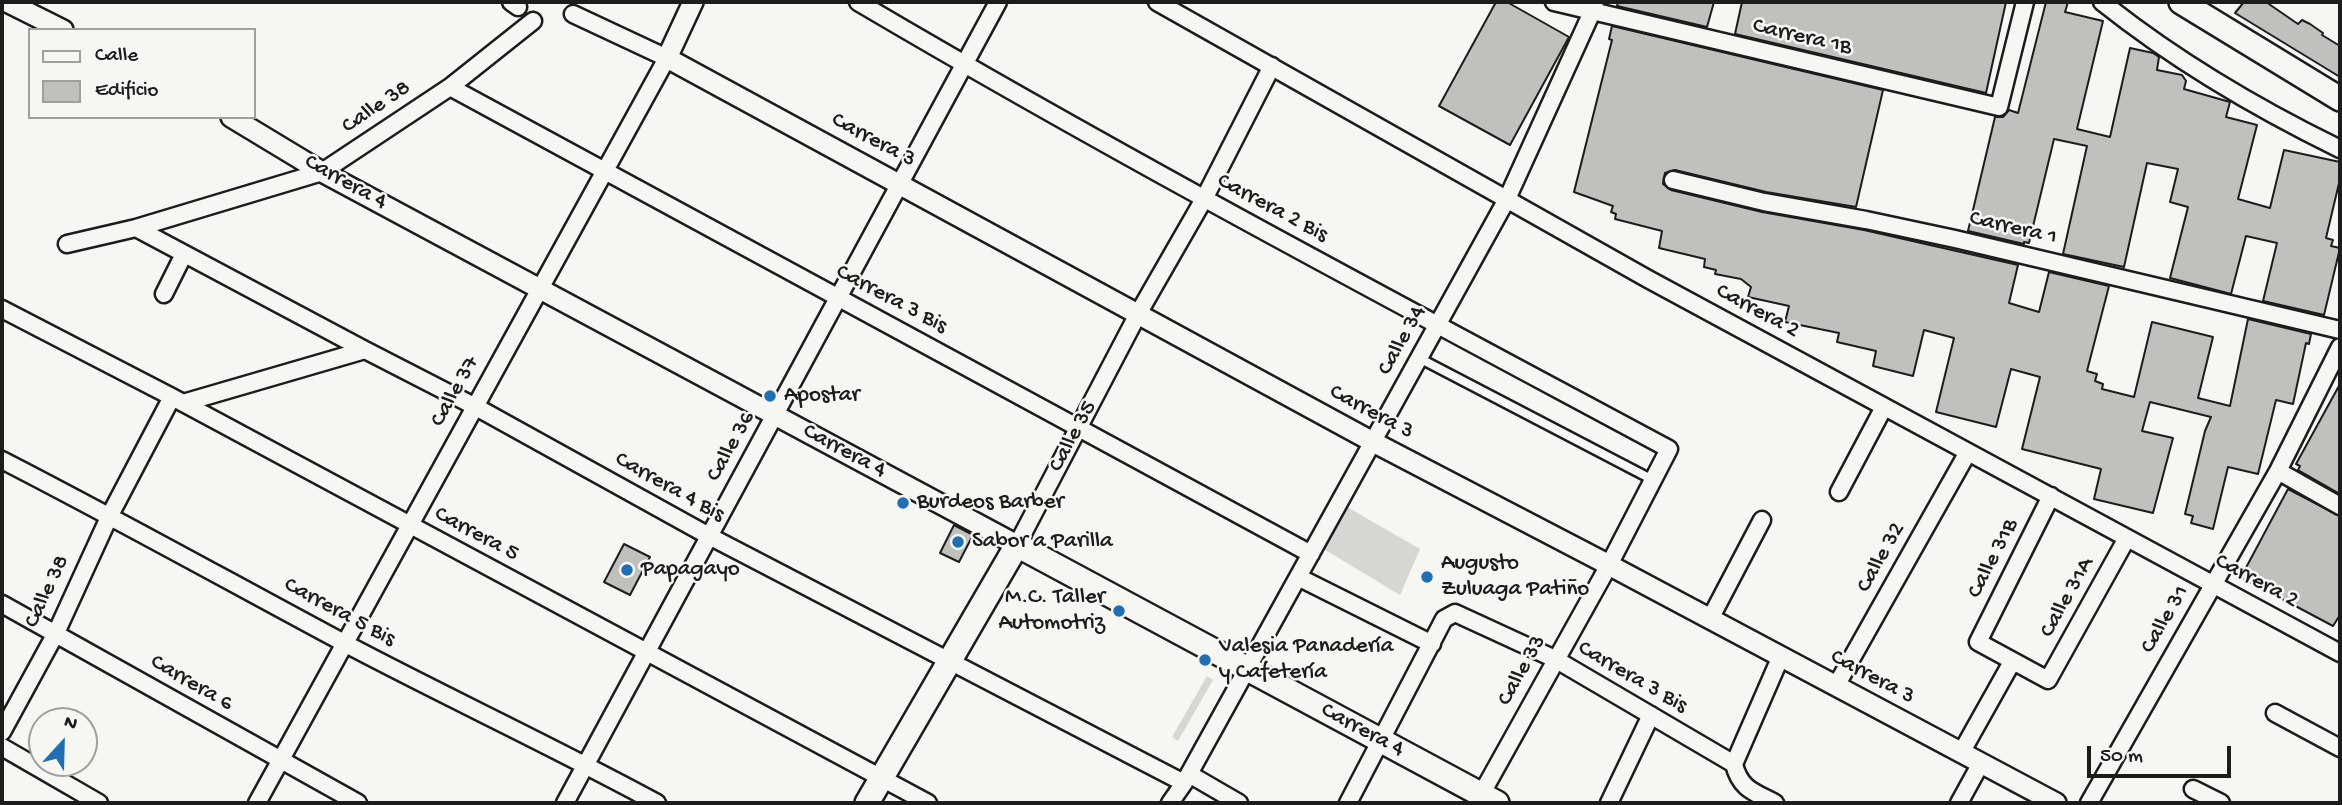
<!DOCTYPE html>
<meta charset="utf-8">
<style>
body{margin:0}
#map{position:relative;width:2342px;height:805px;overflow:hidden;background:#f6f6f2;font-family:"Gochi Hand",sans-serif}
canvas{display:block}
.frame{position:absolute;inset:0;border:4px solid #1c1c1c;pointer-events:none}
.legend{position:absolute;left:28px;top:28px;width:228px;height:91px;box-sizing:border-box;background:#f6f6f2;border:2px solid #9f9f9c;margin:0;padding:9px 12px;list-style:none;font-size:21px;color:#1c1c1c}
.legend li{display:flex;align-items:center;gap:14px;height:35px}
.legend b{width:35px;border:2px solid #9f9f9c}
.north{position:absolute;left:28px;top:707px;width:70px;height:70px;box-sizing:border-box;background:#f6f6f2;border:2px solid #9f9f9c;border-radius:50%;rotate:22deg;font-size:19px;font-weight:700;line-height:28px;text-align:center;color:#1c1c1c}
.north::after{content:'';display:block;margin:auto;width:24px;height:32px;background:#1f6fb2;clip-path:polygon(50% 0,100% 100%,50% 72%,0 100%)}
.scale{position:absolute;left:2087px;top:746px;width:144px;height:32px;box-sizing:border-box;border:4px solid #1c1c1c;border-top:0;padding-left:9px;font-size:21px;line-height:24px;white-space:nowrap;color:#1c1c1c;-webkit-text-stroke:5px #f6f6f2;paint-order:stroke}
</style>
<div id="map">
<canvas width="2342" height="805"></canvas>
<div class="frame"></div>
<ul class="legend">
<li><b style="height:9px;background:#f6f6f2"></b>Calle</li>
<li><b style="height:19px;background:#c0c0bd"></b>Edificio</li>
</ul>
<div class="north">N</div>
<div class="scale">50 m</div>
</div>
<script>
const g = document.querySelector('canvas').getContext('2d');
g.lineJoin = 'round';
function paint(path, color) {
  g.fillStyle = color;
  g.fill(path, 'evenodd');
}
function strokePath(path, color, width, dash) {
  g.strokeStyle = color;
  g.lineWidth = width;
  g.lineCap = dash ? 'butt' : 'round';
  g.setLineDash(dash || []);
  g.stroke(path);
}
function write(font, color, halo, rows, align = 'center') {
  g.font = font + ' "Gochi Hand",sans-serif';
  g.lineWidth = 5;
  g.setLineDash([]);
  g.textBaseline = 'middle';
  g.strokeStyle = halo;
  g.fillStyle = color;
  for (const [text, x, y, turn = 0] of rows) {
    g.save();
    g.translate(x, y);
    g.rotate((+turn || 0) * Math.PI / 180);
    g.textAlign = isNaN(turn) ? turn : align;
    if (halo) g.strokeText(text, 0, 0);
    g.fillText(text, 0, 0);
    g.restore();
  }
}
paint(new Path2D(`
 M1347,507l73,42 -20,46 -78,-47z
 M1207,676l6,4 -35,61 -6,-4z`), '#d6d6d2');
const building = new Path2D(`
 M1496,2h11l62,35 -59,108 -71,-39z
 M1618,2h96l-7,25 -90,-21z
 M1742,2h264l-20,91 -251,-59z
 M2046,2h22l-3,10 38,9 -26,108 33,8 20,-89 23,5 6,4 -2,13 25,5 4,6 -2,8 46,13 -4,15 31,8 -19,74 32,9 14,-58 56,12v17l-14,59 7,2 -2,6 9,2 -16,67 -61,-14 14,-58 -31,-7 -15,58 -61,-16 18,-71 -18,-5 8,-33 -31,-6 -23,104 -61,-13 24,-108 -33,-7 -25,104 -5,-1v2l-56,-13 27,-114h8l6,-7 9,3z
 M2244,2h22l32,22 4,-4 8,4 13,9 -1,2 18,11v31l-105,-64z
 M1612,26l271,64 -27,117 -90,-15 -91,-22 -10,3 -2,11 8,6 91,22 102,18 154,35 -9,38 30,9 10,-40 60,14 -22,85 10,3 -2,7 8,3 -1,5 32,8 18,-75 61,15 -15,61 32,8 18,-87 63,15 -2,10 -3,-1 -13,61 -17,-4 -18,74 -30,-7 -15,62 -22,-6 2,-7 -8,-2 20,-83 6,-14 -61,-15 -8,29 31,7 -20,75 -59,-14 7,-30 -79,-20 18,-72 -29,-8 -15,58 -60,-15 18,-74 -30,-8 -11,46 -40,-10 3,-15 -39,-9 2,-9 -54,-11 4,-16 -41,-9 3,-10 -10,-8 -26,-5 1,-4 -12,-3 1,-8 -46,-11 3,-17 -47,-12 1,-5 -5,-2 2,-6 -39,-14 38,-152 -3,-1z
 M2340,384v110l-42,-24 2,-4 -4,-2z
 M2288,489l52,27v99l-7,11 -92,-49z
 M954,525l19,10 -14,27 -19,-9z
 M624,544l26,13 -20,38 -26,-13z`);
paint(building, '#c0c0bd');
strokePath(building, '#1c1c1c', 2);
const service = new Path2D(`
 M1419,358l234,122`);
const minor = new Path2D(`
 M511,2l7,5
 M858,2c266,157 539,301 811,447l-60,116 -132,237
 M1157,2l491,277 692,374
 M1554,2l445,105 26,-105
 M2102,2c74,59 154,106 238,147
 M450,87l861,467
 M1673,180l91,22 102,18 89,19 385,91
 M136,228l229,122 111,57 233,129 475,247
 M67,244l69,-16 186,-56 128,-85 83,-66
 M164,294l20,-40
 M2,309l170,88 756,406
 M183,403l182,-53
 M2,460c115,59 228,122 342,183 104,55 210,104 313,160
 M2278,471l62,35
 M1839,492l45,-85
 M2051,496l-73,146 70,38 79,-142
 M1017,545l121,-231 66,-115 68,-133
 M1298,577l134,67
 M2,604l356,199
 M1710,619l52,-99
 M1836,686l132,-234
 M2275,713l65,35
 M2,732l54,-99 54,-118 62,-118
 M2,747l97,56
 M1961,753l51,-91
 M1734,764l47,-108
 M1189,774l50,29
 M2193,789l28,14
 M257,803l410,-745 -94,-44
 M565,803l433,-801
 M1170,803l14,-20 323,-584 85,-187 3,-10
 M1348,803l96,-184 11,-6 100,46 179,105c6,25 20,28 41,39
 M1609,803l42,-88
 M1959,803l22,-40
 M2089,803l189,-332 62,-124`);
const tertiary = new Path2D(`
 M7,2l56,28
 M693,2l-26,56 706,384 236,123 447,238
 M231,117l91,55 695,373`);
const secondary = new Path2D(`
 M2181,2l159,97
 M867,803l150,-258 480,258`);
strokePath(service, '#1c1c1c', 13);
strokePath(minor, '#1c1c1c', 21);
strokePath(tertiary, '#1c1c1c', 24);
strokePath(secondary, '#1c1c1c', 28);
strokePath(service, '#f6f6f2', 8);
strokePath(minor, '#f6f6f2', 16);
strokePath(tertiary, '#f6f6f2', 19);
strokePath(secondary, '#f6f6f2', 23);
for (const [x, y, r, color] of [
 [770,396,7,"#1f6fb2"],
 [903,503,7,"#1f6fb2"],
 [958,542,7,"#1f6fb2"],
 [627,570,7,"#1f6fb2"],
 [1427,577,7,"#1f6fb2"],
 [1119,611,7,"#1f6fb2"],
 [1205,660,7,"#1f6fb2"]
]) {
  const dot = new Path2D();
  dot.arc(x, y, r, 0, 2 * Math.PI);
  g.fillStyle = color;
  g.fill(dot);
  strokePath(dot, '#f6f6f2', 2.5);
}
write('23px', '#1c1c1c', '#f6f6f2', [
 ["Carrera 1B",1802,38,13],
 ["Calle 38",377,108,-34],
 ["Carrera 3",873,141,28],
 ["Carrera 4",345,183,29],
 ["Carrera 2 Bis",1272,209,28],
 ["Carrera 1",2013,229,13],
 ["Carrera 3 Bis",891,300,28],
 ["Carrera 2",1757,312,28],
 ["Calle 34",1403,341,-61],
 ["Calle 37",456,392,-61],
 ["Carrera 3",1371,413,28],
 ["Calle 35",1074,437,-62],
 ["Calle 36",732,447,-61],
 ["Carrera 4",844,452,28],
 ["Carrera 4 Bis",669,488,29],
 ["Carrera 5",476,535,28],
 ["Calle 32",1882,558,-61],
 ["Calle 31B",1994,559,-63],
 ["Carrera 2",2256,582,28],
 ["Calle 38",48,592,-65],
 ["Calle 31A",2068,598,-61],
 ["Carrera 5 Bis",339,613,28],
 ["Calle 31",2166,620,-60],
 ["Calle 33",1523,671,-61],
 ["Carrera 3 Bis",1632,678,30],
 ["Carrera 3",1872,678,28],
 ["Carrera 6",191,684,30],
 ["Carrera 4",1362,731,28]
]);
write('23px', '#1c1c1c', '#f6f6f2', [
 ["Apostar",784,396],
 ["Burdeos Barber",917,503],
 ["Sabor a Parilla",972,542],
 ["Augusto",1441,564],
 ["Zuluaga Patiño",1441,590],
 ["Papagayo",641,570],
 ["M.C. Taller",1105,598,"right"],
 ["Automotriz",1105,624,"right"],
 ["Valesia Panadería",1219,647],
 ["y Cafetería",1219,673]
], 'left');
</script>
